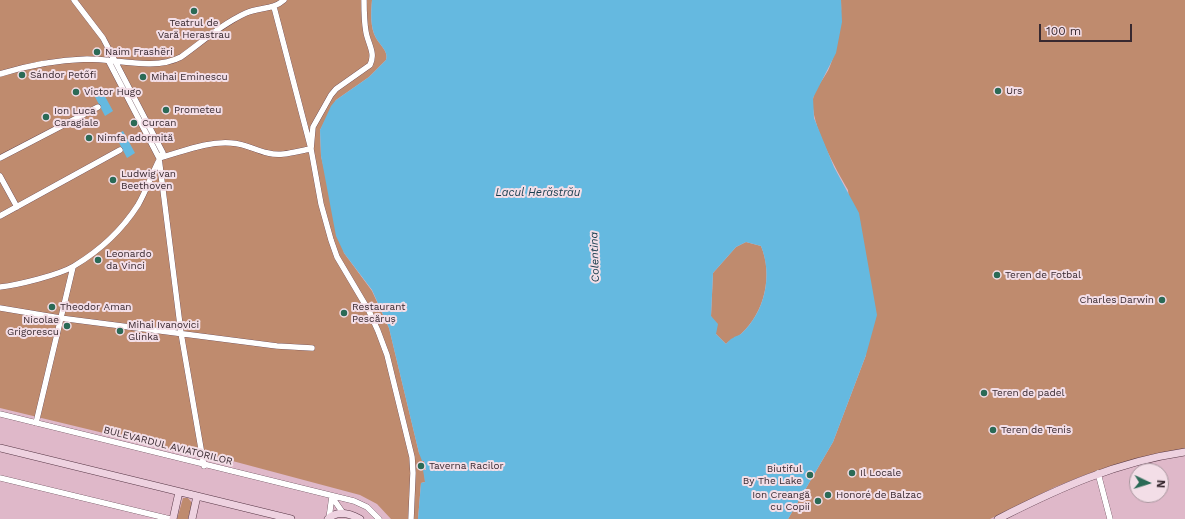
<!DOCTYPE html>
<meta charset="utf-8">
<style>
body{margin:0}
#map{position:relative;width:1185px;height:519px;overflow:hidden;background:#dfb8c9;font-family:"Work Sans",sans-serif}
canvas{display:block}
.north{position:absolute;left:1129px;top:463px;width:40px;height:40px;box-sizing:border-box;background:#f3dee7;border:1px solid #a8969e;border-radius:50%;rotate:94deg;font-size:11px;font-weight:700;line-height:16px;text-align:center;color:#382930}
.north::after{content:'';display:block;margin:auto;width:14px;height:18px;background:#2b6a56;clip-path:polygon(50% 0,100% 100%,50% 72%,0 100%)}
.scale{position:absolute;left:1039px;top:24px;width:93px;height:18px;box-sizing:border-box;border:2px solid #382930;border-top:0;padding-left:5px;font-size:12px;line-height:14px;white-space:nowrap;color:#382930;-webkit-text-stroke:3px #f3dee7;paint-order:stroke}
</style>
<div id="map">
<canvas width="1185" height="519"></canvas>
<div class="north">N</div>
<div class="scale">100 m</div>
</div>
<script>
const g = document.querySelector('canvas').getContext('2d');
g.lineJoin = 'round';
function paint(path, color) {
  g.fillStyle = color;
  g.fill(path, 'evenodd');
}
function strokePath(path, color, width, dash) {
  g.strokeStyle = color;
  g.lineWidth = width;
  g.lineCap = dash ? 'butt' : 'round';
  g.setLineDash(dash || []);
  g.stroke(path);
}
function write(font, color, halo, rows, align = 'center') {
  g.font = font + ' "Work Sans",sans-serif';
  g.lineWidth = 4;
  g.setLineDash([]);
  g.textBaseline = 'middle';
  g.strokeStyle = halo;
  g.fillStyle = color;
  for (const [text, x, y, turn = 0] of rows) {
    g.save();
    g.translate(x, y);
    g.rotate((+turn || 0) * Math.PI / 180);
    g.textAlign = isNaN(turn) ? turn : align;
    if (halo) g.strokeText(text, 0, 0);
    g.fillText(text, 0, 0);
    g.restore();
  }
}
paint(new Path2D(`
 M0,0h372c-1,12 -2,28 4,38 4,7 13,14 10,22l-17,17 -33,23 -16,30 1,26 23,97 28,38 17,37 30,125 5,8 1,21 -4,1 -3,36h-27l-14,-15 -17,-9 -150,-40 -11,1 -199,-48z
 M841,0h344v451l-80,17 -23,8 -27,11 -65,32h-202l45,-77 33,-87 -18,-165c-12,-21 -38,-66 -35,-91 1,-11 13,-22 17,-33 8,-20 12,-44 11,-66z
 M746,242l15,4c12,29 4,66 -20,88 -5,4 -9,4 -15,10l-10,-10 -5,-18 2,-43 23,-26z
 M183,498h5l4,5 -4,16h-11z`), '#bf8b6e');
paint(new Path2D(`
 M372,0h469l1,22 -6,31 -23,45 1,20 20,49 25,46 18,102 -11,40 -33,87 -45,77h-370l3,-36 4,-1 -2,-12h3l-2,-9h-2l-3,-8 -30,-125 -17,-38 -28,-37 -8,-17 -15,-80 -1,-26 11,-24 5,-6 33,-23 17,-17c3,-8 -6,-15 -10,-22 -6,-11 -5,-26 -4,-38zM746,242l15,4c12,30 4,66 -20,88 -3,2 -6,2 -8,4 -3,1 -5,4 -7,6l-10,-10 2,-10 -7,-8 2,-43 23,-26z
 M101,89l12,22 -8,5 -12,-23z
 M123,131l12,22 -8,5 -12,-23z`), '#65b9e0');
const street = new Path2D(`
 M364,0c0,10 0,21 2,32 2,12 10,21 4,33l-34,24 -5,6 -18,32 -2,22 10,55 10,36 6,17 32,54 9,20 9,24 25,102 1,16 -2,46
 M108,60l51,98 22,175 23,133
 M0,74c29,-9 57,-14 87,-15 30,0 67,12 94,-2 21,-15 41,-33 65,-44 13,-6 27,-3 38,-13
 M0,158l98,-51
 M159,158c23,-6 48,-17 72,-15 16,1 23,7 37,10 14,4 29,-2 43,-4l-37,-142
 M0,176l17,31
 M0,216l120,-66
 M0,287c18,-2 59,-12 74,-21 25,-15 48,-36 64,-61 10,-17 15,-36 25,-52l-60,-115 -29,-38
 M0,308l60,10 217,28 35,2
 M0,414l354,87 13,6 12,12
 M36,423l37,-156
 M1098,473l12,46
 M0,478l170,41
 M332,497l11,16
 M329,518l3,-22`);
const secondary = new Path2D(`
 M0,448l291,71
 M173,519l6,-27
 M192,519l5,-23
 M328,519c9,-9 21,-6 32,0
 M998,519c61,-31 118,-57 187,-67`);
strokePath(street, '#553544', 6);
strokePath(secondary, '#553544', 8);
strokePath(street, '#fff', 5.5);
strokePath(secondary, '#eed2e0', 7);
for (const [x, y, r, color] of [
 [194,11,4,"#2b6a56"],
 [97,52,4,"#2b6a56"],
 [22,75,4,"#2b6a56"],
 [143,77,4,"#2b6a56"],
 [998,91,4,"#2b6a56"],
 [76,92,4,"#2b6a56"],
 [166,110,4,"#2b6a56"],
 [46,117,4,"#2b6a56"],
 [134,123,4,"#2b6a56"],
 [89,138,4,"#2b6a56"],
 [113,180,4,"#2b6a56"],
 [98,260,4,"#2b6a56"],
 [997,275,4,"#2b6a56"],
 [1162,300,4,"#2b6a56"],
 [52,307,4,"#2b6a56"],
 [344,313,4,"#2b6a56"],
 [67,326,4,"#2b6a56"],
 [120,331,4,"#2b6a56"],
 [984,393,4,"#2b6a56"],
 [993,430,4,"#2b6a56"],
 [421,466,4,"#2b6a56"],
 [852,473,4,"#2b6a56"],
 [810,475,4,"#2b6a56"],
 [828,495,4,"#2b6a56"],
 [818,501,4,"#2b6a56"]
]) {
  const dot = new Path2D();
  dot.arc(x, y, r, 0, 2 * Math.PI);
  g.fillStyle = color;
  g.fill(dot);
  strokePath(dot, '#f3dee7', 1.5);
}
write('10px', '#382930', '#f3dee7', [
 ["Teatrul de",194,23,"center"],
 ["Vară Herastrau",194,35,"center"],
 ["Naim Frashëri",105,52],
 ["Sándor Petőfi",30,75],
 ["Mihai Eminescu",151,77],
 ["Urs",1006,91],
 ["Victor Hugo",84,92],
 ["Prometeu",174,110],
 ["Ion Luca",54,111],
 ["Caragiale",54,123],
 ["Curcan",142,123],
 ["Nimfa adormită",97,138],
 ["Ludwig van",121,174],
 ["Beethoven",121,186],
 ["Leonardo",106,254],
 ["da Vinci",106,266],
 ["Teren de Fotbal",1005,275],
 ["Charles Darwin",1154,300,"right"],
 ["Theodor Aman",60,307],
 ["Restaurant",352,307],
 ["Pescăruș",352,319],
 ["Nicolae",59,320,"right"],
 ["Grigorescu",59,332,"right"],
 ["Mihai Ivanovici",128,325],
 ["Glinka",128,337],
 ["Teren de padel",992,393],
 ["Teren de Tenis",1001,430],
 ["Taverna Racilor",429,466],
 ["Biutiful",802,469,"right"],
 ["By The Lake",802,481,"right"],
 ["Il Locale",860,473],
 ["Ion Creangă",810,495,"right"],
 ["cu Copii",810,507,"right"],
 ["Honoré de Balzac",836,495]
], 'left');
write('10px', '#382930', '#f3dee7', [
 ["BULEVARDUL AVIATORILOR",168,446,14]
]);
write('italic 11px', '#173c4d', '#f3dee7', [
 ["Lacul Herăstrău",538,193],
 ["Colentina",595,257,-92]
]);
</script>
